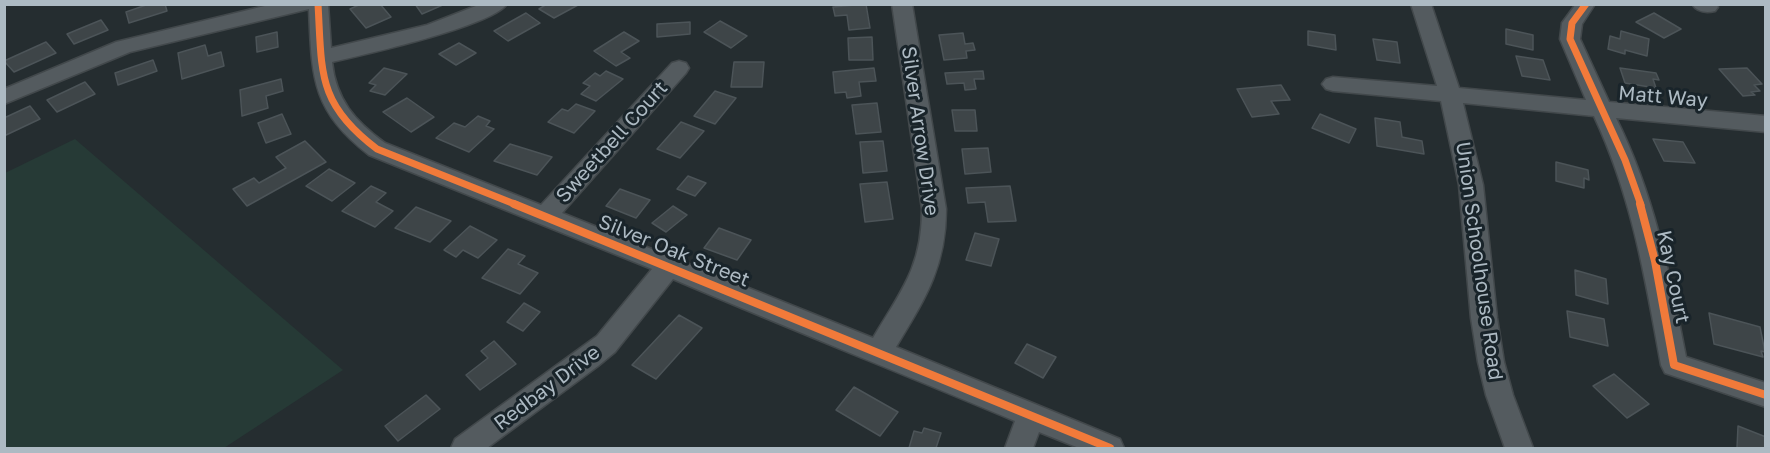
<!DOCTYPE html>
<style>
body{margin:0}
#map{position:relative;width:1770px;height:453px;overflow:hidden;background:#252d30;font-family:"Golos Text",sans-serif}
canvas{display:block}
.frame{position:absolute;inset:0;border:6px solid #adbac3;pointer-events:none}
</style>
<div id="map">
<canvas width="1770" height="453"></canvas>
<div class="frame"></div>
</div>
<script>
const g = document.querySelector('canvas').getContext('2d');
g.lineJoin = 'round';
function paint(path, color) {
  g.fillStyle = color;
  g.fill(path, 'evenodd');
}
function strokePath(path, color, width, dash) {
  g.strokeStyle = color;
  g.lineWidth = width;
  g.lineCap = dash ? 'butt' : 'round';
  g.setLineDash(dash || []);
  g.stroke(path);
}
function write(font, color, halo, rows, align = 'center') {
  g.font = font + ' "Golos Text",sans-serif';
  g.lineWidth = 6;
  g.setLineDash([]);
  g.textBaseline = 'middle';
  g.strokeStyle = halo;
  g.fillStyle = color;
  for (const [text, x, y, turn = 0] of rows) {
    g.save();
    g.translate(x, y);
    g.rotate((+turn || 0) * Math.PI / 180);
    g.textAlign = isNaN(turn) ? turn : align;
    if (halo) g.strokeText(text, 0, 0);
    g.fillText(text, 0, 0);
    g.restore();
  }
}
paint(new Path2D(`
 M75,139l268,231 -119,78h-219v-275z`), '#263a36');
const building = new Path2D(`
 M149,4h16l2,7 -38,12 -3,-11z
 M361,4h19l11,13 -25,11 -16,-19z
 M415,4h30l-23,10z
 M547,4h31v1l-24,13 -15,-9z
 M866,4l4,24 -21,2 -2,-15 -12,1 -2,-9z
 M526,13l14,10 -32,18 -14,-10z
 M1654,13l27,16 -17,9 -28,-16z
 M101,20l7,10 -34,14 -7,-10z
 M720,21l27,15 -16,12 -27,-16z
 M690,22v12l-33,3v-13z
 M1506,29l27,6v15l-27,-6z
 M1308,31l27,4 1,15 -28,-5z
 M1621,31l28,8 -2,17 -22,-6v4l-17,-5 2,-13 10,3z
 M277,32l1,15 -21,5 -1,-15z
 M624,32l15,9 -18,11 9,6 -14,8 -22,-15z
 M963,33l2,11 8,-1 2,7 -9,1 1,7 -23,2 -5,-25z
 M872,37l1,23h-24l-1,-22z
 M1373,39l24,3 3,21 -23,-3z
 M46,42l10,11 -42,19 -10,-11z
 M459,43l17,10 -20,12 -17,-11z
 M205,45l3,11 13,-4 3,14 -42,13 -4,-26z
 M1516,56l27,4 7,20 -28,-4z
 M153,60l4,11 -39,14 -3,-12z
 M734,62h30l-2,25h-31z
 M384,68l23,6 -22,21 -15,-4 6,-6 -7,-2z
 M874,68l2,13 -17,1 2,14 -14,2 -1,-6 -11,1 -2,-21z
 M1620,68l36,5 3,7 -6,-1 3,9 -31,-5z
 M1747,68l15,16 -8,1 6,6 -9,1 4,3 -12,1 -24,-27z
 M606,71l17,8 -27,22 -15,-7 9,-8 -7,-3 12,-10 5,3z
 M983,71l1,8h-10l2,10 -11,1 -1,-7 -17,1 -2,-11z
 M281,79l2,12 -17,5 2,12 -26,8 -2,-26z
 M85,82l10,12 -38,18 -10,-12z
 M1281,85l9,15 -19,1 8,13 -27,3 -15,-28z
 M715,91l21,7 -21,26 -21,-8z
 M407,98l27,19 -23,15 -28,-20z
 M877,103l4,29 -25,2 -4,-29z
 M576,104l19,7 -21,22 -26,-11 14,-13 6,2z
 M30,106l10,13 -36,17v-18z
 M952,110h23l2,21h-22z
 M282,114l9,20 -25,9 -8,-20z
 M1320,114l36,15 -7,14 -37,-15z
 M478,116l12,5 -4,5 8,3 -25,23 -33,-14 18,-15 11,4z
 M1375,118l25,4 2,15 20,4 2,13 -47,-8z
 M681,122l23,9 -24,27 -23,-9z
 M1653,139l30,3 12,21 -31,-2z
 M305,141l21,21 -79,44 -14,-17 21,-11 5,5 27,-15 -10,-11z
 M883,141l4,30 -24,2 -3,-31z
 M510,144l42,13 -15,18 -43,-14z
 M988,148l3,24 -26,2 -3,-25z
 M1556,162l32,8 1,10 -5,-2v10l-28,-7z
 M329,169l26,14 -23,18 -26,-15z
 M688,176l18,7 -11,13 -18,-7z
 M887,182l6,37 -28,3 -5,-38z
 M371,186l15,7 -10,9 17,9 -18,16 -33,-16z
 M1010,186l6,35 -28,1 -3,-20 -17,1 -2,-15z
 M620,189l30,11 -14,18 -30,-12z
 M673,206l14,9 -21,17 -14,-9z
 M416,207l35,14 -21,21 -35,-14z
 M470,226l27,14 -19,18 -15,-8 -7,7 -12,-7z
 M719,228l32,12 -14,20 -33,-12z
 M975,233l24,6 -8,27 -25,-6z
 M508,249l17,7 -7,8 20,9 -18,21 -38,-16z
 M1575,270l31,9 2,25 -32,-9z
 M524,303l16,9 -17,19 -16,-9z
 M1567,311l37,8 4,27 -38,-9z
 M1709,313l51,14 5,25 -4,-1 2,6 -49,-13z
 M679,315l23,13 -46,51 -24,-14z
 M494,341l22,23 -36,26 -14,-15 22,-17 -7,-7z
 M1027,344l29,13 -13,21 -28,-15z
 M1614,374l35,30 -22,14 -34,-32z
 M854,387l44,25 -18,24 -44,-26z
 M426,395l14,14 -42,32 -13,-15z
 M1738,426l28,11v11h-29z
 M924,428l17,5 -5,15h-27l5,-17 8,2z`);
paint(building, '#3e4548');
strokePath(building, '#4c5458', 1.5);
const minor = new Path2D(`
 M273,4h55l3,44 96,-23 54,-21h26c-15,22 -144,51 -175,58 4,38 23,59 53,81l156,62 131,-142 7,-2 7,2 3,5 -3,5 -124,140 311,125c28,-47 49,-71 49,-129l-30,-205h20l34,205c0,58 -21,90 -50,138l224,92 4,9h-45l-40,-16 -6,16h-28l10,-27c-114,-48 -228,-93 -342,-142l-58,73 -17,14 -111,82h-36l4,-9 142,-103 55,-67 -283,-114c-58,-45 -57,-78 -60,-146l-179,43 -126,52v-15l112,-47z
 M1411,4h20l28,84 127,12 -26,-61 2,-16 14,-19h19l-13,20 -2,15 29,63 157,14v16l-150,-14c38,76 54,156 70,239l80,26v24l-101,-34 -4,-8c-16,-88 -29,-168 -67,-249l-131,-13 20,82 14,133 7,44 9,33 20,53h-28l-19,-53 -8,-33 -7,-44 -12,-133 -18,-84 -108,-10 -7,-2 -4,-5 4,-5 7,-2 104,9z
 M1692,4h24l2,3 -3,4c-9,2 -18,1 -23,-7z`);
strokePath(minor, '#42484b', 3);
paint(minor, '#545b5f');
strokePath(new Path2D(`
 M318,4c4,69 -1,100 59,145l140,56
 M1586,4l-14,19 -2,16 55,121 16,45`), '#f17a3a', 7);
strokePath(new Path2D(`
 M514,204l596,244
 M1640,204l15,57 19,104 92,30`), '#f17a3a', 8);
write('20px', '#adbac3', '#19242a', [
 ["Matt Way",1663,97,5],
 ["Silver Arrow Drive",920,131,82],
 ["Sweetbell Court",612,142,-48],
 ["Silver Oak Street",674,251,22],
 ["Union Schoolhouse Road",1479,261,82],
 ["Kay Court",1673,277,78],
 ["Redbay Drive",547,388,-37]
]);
</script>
